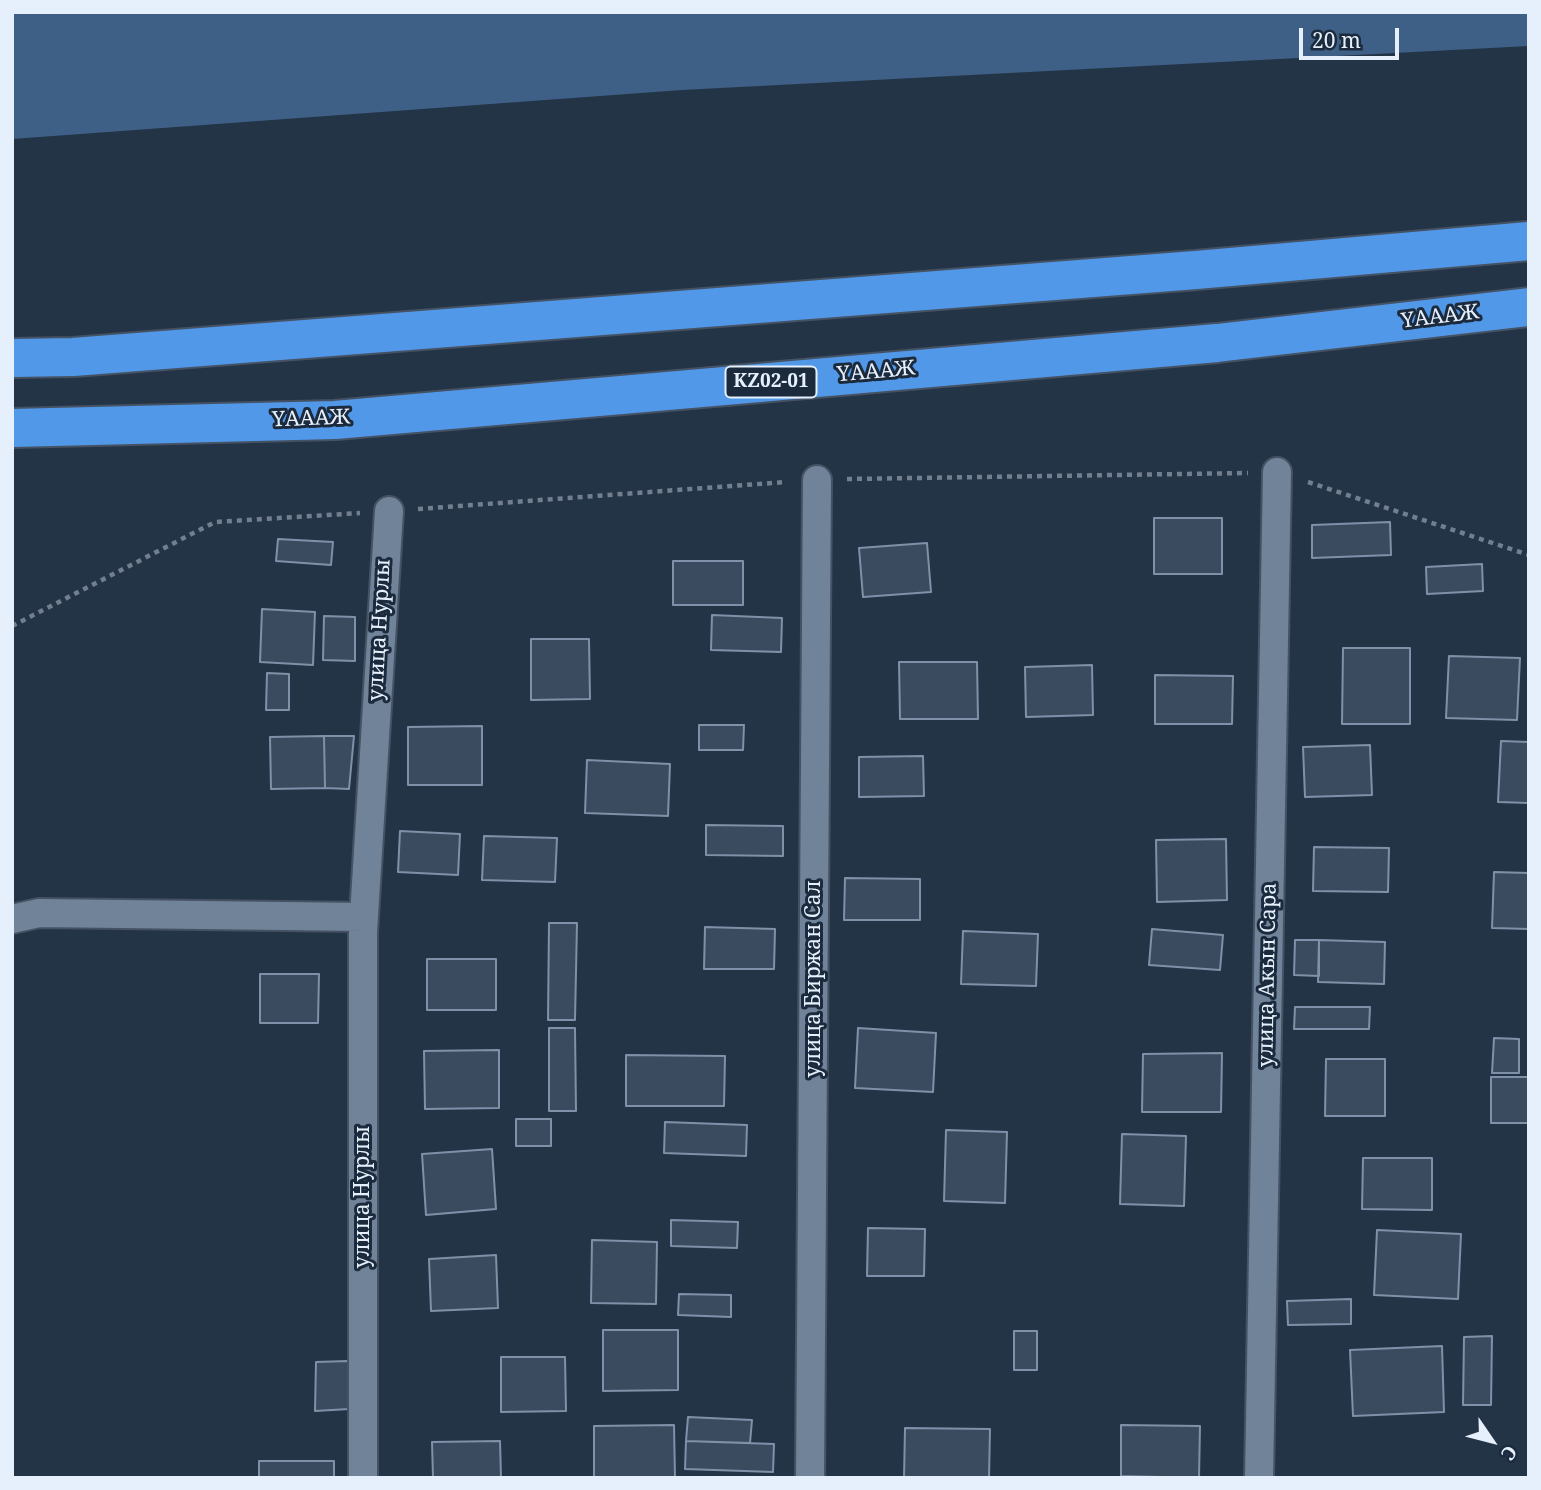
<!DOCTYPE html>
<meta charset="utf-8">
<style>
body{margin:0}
#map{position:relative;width:1541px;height:1490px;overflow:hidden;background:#243447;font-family:"Noto Serif",serif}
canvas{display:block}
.frame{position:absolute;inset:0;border:14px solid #e5f0fc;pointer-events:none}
.north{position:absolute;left:1457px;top:1406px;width:70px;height:70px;-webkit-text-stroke:5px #1b2a3c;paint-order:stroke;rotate:125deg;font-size:19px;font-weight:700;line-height:28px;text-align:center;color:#e5f0fc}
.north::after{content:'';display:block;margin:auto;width:24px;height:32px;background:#e5f0fc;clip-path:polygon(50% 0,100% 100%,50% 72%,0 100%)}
.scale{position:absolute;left:1299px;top:28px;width:100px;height:32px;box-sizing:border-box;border:4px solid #e5f0fc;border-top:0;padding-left:9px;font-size:21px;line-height:24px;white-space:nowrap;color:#e5f0fc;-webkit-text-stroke:5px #1b2a3c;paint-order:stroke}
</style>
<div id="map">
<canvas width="1541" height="1490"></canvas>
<div class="frame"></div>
<div class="north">С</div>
<div class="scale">20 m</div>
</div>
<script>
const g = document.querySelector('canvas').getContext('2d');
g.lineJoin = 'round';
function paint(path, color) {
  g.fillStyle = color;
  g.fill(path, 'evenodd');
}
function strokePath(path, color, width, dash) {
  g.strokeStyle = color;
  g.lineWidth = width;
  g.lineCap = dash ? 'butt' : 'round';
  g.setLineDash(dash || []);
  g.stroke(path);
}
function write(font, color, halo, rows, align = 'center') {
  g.font = font + ' "Noto Serif",serif';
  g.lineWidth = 6;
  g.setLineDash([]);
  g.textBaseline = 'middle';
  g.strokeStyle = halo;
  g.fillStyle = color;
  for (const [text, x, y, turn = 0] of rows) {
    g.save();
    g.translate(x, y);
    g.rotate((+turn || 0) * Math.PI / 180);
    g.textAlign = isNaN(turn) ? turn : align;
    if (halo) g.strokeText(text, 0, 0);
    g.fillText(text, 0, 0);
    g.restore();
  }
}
paint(new Path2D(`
 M12,12h1517v34l-847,44 -670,49z`), '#3f6086');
const building = new Path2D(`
 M1154,518h68v56h-68z
 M1390,522l1,33 -79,3v-33z
 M278,539l55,3 -2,23 -55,-4z
 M927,543l4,49 -68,5 -4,-49z
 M673,561h70v44h-70z
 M1482,564l1,27 -56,3 -1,-27z
 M262,609l53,3 -2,53 -53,-3z
 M712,615l70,3 -1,34 -70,-2z
 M324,616l31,1v44l-32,-1z
 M531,639h58l1,60 -59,1z
 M1343,648h67v76h-68z
 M1449,656l71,2 -3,62 -71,-2z
 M899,662h78l1,57h-78z
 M1092,665l1,50 -67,2 -1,-50z
 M267,673l22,1v36h-23z
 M1155,675l78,1 -1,48h-77z
 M699,725h45l-1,25h-44z
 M482,726v59h-74v-58z
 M324,736l1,52 -54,1 -1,-52z
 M324,736h30l-5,53 -24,-1z
 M1501,741l28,1v61l-31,-1z
 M1370,745l2,50 -67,2 -2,-50z
 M923,756l1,40 -65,1v-40z
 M587,760l83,4 -2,52 -83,-3z
 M706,825l77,1v30l-77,-1z
 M400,831l60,3 -2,41 -60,-3z
 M484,836l73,2 -2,44 -73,-2z
 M1226,839l1,61 -70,2 -1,-62z
 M1314,847l75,1 -1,44 -75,-1z
 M1494,872l35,1v56l-37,-1z
 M845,878l75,1v41h-76z
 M549,923h28l-2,97h-27z
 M705,927l70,2 -1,40h-70z
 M1152,929l71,6 -3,35 -71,-5z
 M963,931l75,3 -2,52 -75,-2z
 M1295,940h24v36l-25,-1z
 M1319,940l66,2 -1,42 -66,-2z
 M427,959h69v51h-69z
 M260,974h59l-1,49h-58z
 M1295,1007h75l-1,22h-75z
 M549,1028h26l1,83h-27z
 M858,1028l78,5 -3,59 -78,-4z
 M1494,1038l25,1v34h-27z
 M499,1050v58l-74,1 -1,-58z
 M1222,1053l-1,59h-79l1,-58z
 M626,1055l99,1 -1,50h-98z
 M1326,1059h59v57h-60z
 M1491,1077h38v46h-38z
 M516,1119h35v27h-35z
 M665,1122l82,3 -1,31 -82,-3z
 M946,1130l61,2 -2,71 -61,-2z
 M1122,1134l64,2 -2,70 -64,-2z
 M492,1149l4,60 -70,6 -4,-61z
 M1363,1158h69v52l-70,-1z
 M671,1220l67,2 -1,26 -66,-2z
 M868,1228l57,1 -1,47h-57z
 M1377,1230l84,4 -3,65 -84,-4z
 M592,1240l65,2 -1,62 -65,-1z
 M496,1255l2,53 -67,3 -2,-52z
 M679,1294l52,1v22l-53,-2z
 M1351,1299v25l-63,1 -1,-24z
 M603,1330h75v60l-75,1z
 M1014,1331h23v39h-23z
 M1492,1336l-1,69h-28l1,-68z
 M1442,1346l2,66 -91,4 -3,-66z
 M501,1357h64l1,54 -65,1z
 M348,1361l1,48 -34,2 1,-49z
 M688,1417l64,3 -2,23 -64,-2z
 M674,1425l1,53h-81v-52z
 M1121,1425l79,1 -1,52 -78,-2z
 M905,1428l85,1 -1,49h-85z
 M500,1441l1,37h-68l-1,-36z
 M686,1441l88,3 -1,28 -88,-3z
 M259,1461h75v17h-75z`);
paint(building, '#3b4b5f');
strokePath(building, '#7f91a8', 2);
const minor = new Path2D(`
 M12,919l27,-6 325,4
 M363,1478v-546l26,-421
 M810,1478l7,-998
 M1259,1478l18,-1006`);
const motorway = new Path2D(`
 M12,358l61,-1 1123,-87 333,-29
 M12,428l323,-8 882,-77 312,-36`);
strokePath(minor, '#455263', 32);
strokePath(motorway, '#455263', 42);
strokePath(new Path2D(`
 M847,479l401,-6
 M1308,482l221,73
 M418,509l368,-27
 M12,626l203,-104 145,-9`), '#717f8f', 4.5, [5, 5]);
strokePath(minor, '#718399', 28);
strokePath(motorway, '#5298e9', 38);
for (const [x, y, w] of [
 [771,382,91]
]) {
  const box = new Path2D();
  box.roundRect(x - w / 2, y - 15.5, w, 31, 5);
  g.fillStyle = '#1b2a3c';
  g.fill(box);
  strokePath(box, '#e5f0fc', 2);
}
write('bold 19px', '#e5f0fc', null, [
 ["KZ02-01",771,382]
]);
write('21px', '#e5f0fc', '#1b2a3c', [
 ["ҮАААЖ",1440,317,-7],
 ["ҮАААЖ",876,372,-5],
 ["ҮАААЖ",311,419,-2],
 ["улица Нурлы",380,630,-87],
 ["улица Акын Сара",1268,975,-89],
 ["улица Биржан Сал",814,979,-90],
 ["улица Нурлы",363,1197,-90]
]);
</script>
